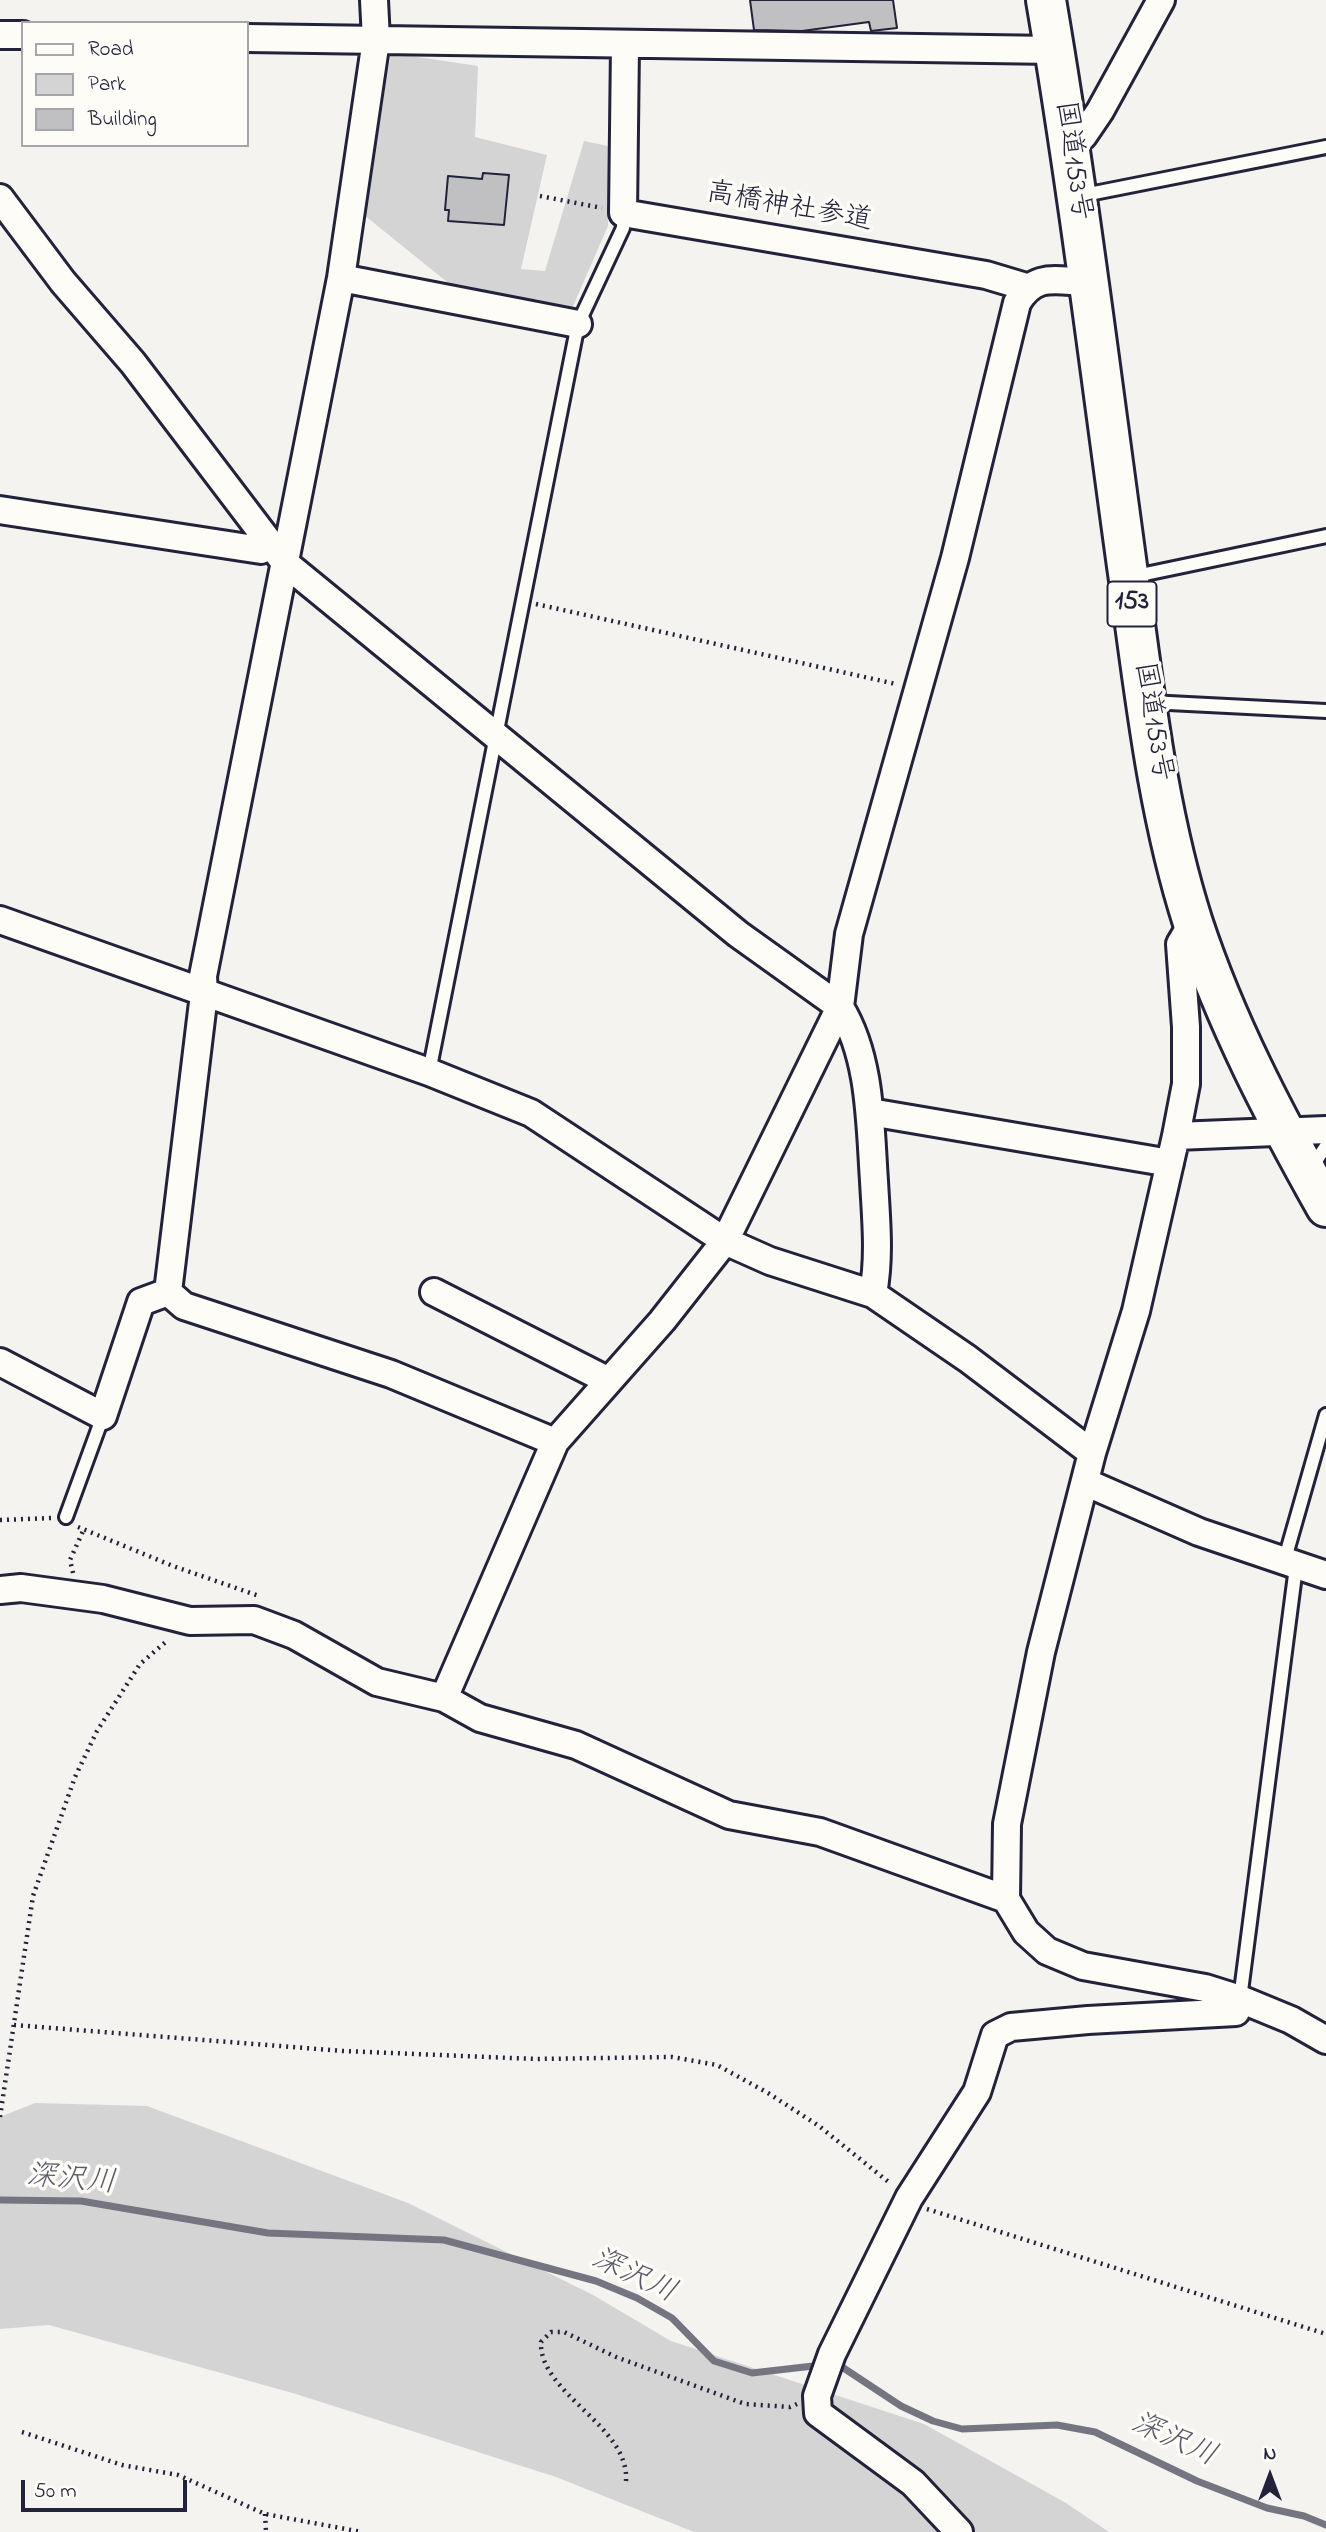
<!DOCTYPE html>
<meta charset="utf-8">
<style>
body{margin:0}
#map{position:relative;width:1326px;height:2532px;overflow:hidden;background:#f4f3ef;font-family:"Indie Flower",sans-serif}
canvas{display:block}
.legend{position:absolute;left:21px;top:21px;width:228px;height:126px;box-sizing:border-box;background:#fdfcf7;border:2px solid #a5a5ac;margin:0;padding:9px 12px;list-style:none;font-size:21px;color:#22223b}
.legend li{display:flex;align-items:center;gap:14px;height:35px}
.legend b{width:35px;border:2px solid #a5a5ac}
.north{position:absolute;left:1235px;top:2441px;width:70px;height:70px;-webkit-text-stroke:5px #fdfcf7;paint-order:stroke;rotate:0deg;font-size:19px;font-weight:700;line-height:28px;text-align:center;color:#22223b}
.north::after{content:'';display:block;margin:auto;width:24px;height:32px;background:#22223b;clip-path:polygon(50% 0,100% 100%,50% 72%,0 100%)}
.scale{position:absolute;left:21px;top:2480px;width:166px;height:32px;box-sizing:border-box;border:4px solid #22223b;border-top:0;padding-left:9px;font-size:21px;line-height:24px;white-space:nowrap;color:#22223b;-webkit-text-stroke:5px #fdfcf7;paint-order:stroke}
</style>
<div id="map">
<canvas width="1326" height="2532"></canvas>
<ul class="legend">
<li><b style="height:9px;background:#fdfcf7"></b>Road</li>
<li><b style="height:19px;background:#d5d4d5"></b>Park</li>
<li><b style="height:19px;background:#c0bfc2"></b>Building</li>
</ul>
<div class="north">N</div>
<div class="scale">50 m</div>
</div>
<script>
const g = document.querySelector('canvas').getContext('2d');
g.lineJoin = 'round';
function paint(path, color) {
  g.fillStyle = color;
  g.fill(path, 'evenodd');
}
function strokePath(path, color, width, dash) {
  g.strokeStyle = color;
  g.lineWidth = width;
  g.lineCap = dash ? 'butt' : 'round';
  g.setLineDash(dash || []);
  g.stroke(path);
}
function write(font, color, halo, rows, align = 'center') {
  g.font = font + ' "Indie Flower","Klee One",sans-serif';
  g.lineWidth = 7;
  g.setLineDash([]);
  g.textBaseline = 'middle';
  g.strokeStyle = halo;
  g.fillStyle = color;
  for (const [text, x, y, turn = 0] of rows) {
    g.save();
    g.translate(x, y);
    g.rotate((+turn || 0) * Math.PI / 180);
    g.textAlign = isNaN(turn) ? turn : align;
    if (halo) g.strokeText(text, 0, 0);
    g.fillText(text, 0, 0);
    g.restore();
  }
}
paint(new Path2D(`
 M391,53l87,13 -3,71 72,18 -26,114 24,2 39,-130 24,5v80l-38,87 -118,-27 -88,-71z
 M35,2103l112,3 261,97 185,92 78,46 253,83 142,79 43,29h-415l-138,-55 -260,-83 -247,-69 -49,4v-212z`), '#d5d4d5');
strokePath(new Path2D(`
 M0,2200l81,1 187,32 176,7 152,41 41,17 35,20 42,43 38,12 70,-8
 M834,2366l8,1 59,39 32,15 29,8 95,-4 38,7 102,49 70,27 37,8 22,9`), '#757582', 7);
const building = new Path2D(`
 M750,0h143l4,28 -26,3 -2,-9 -67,9 -48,-1z
 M483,173l26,2 -5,50 -56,-4 1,-11h-4l3,-34 34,3z`);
paint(building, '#c0bfc2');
strokePath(building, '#22223b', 2);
const service = new Path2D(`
 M1079,196l247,-49
 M1131,577l195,-41
 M1149,702l177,9
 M429,1072l149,-748 45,-96v-15
 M1310,1170l16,-24
 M66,1517l37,-101
 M1284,1562l42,-147
 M1240,1999l56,-432`);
const minor = new Path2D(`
 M0,35h23
 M247,38l807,12
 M625,46l-2,167 363,62 40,12
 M1069,143l14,-7 17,-25 61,-111
 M0,198l63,84 70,81 152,200 453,371 102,73c31,51 30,116 34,174 2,38 6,75 -1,113
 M341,278l237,46
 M0,510l261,40 11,-5
 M0,920l429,152 102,41 194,128 45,20 103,33 95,65 124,94
 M1193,922l-13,22 6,83v57l-10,52 -40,175 -44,142 -51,199 -34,172 -1,75 20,33 21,19 36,15 122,22 35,11 51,21 35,20
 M870,1112l300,51
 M1176,1136l150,-6
 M168,1292l36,-298 -1,-18 138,-698 35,-238 -2,-40
 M168,1292l16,14 207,68 164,68
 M434,1292l173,88
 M0,1362l103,54 38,-114 27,-10
 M1085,1482l114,50 127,43
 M0,1590l21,-2 82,11 87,22 64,-1 40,15 83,47 67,16 36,20 96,27 153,70 91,17 186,67
 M444,1698l111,-256 107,-121 63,-80 115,-234 9,-73 106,-376 62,-255c18,-31 39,-22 70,-21
 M959,2532l-46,-49 -95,-70 -1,-17 15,-42 77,-156 68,-106 18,-57 16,-8 77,-7 148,-8 4,-13`);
const trunk = new Path2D(`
 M1046,0c32,188 55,377 81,566 17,119 29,242 66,357 33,100 82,193 133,284`);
strokePath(service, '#22223b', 18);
strokePath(minor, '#22223b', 32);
strokePath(trunk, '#22223b', 44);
strokePath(new Path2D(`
 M540,196l62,12
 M536,604l360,80
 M0,1520l52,-2
 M78,1527l95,39 86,30
 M73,1573l-3,-13 13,-29
 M14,2025l329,26 193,8 136,-2 45,8 51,28 51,33 72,58
 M0,2117l33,-221 42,-119 22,-46 43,-67 28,-24
 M927,2209l399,125
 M22,2432l100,33 56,10 87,39 97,18
 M626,2481c4,-55 -87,-87 -85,-139l10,-10h13l52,25 129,47 45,3 7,-3
 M265,2514l1,18`), '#22223b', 4.5, [2, 5]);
strokePath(service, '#fdfcf7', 12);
strokePath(minor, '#fdfcf7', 26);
strokePath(trunk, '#fdfcf7', 38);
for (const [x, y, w] of [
 [1132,604,49]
]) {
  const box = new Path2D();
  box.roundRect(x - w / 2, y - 22.5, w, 45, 5);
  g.fillStyle = '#fdfcf7';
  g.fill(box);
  strokePath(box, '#22223b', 2);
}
write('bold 26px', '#22223b', null, [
 ["153",1132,604]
]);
write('28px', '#22223b', '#fdfcf7', [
 ["国道153号",1071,161,82],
 ["高橋神社参道",789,209,10],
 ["国道153号",1151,722,81]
]);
write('italic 30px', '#59596b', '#fdfcf7', [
 ["深沢川",71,2182,5],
 ["深沢川",633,2278,25],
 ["深沢川",1173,2442,24]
]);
</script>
